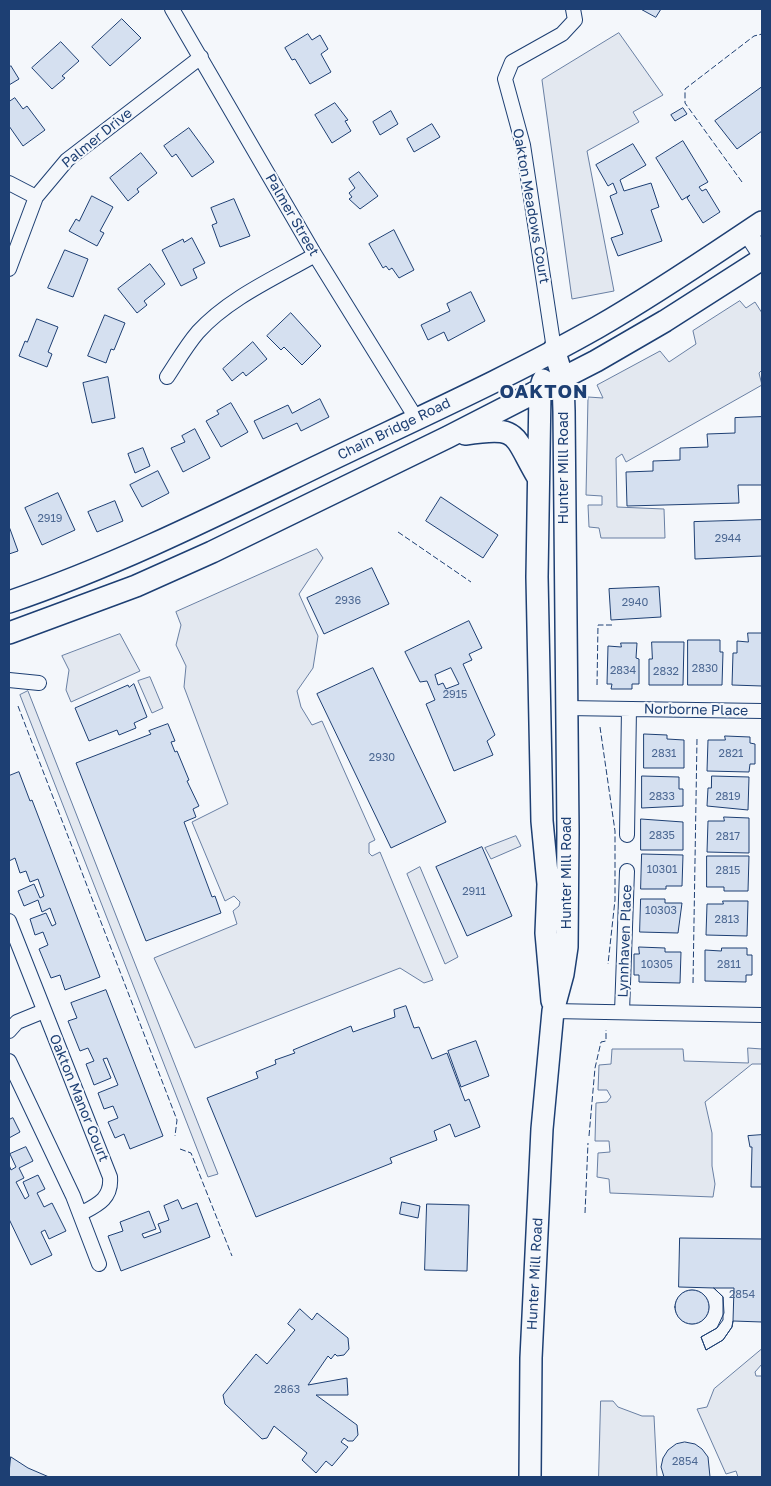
<!DOCTYPE html>
<style>
body{margin:0}
#map{position:relative;width:771px;height:1486px;overflow:hidden;background:#f4f7fb;font-family:"Golos Text",sans-serif}
canvas{display:block}
.frame{position:absolute;inset:0;border:10px solid #1d3f73;pointer-events:none}
</style>
<div id="map">
<canvas width="771" height="1486"></canvas>
<div class="frame"></div>
</div>
<script>
const g = document.querySelector('canvas').getContext('2d');
g.lineJoin = 'round';
function paint(path, color) {
  g.fillStyle = color;
  g.fill(path, 'evenodd');
}
function strokePath(path, color, width, dash) {
  g.strokeStyle = color;
  g.lineWidth = width;
  g.lineCap = dash ? 'butt' : 'round';
  g.setLineDash(dash || []);
  g.stroke(path);
}
function write(font, color, halo, rows, align = 'center') {
  g.font = font + ' "Golos Text",sans-serif';
  g.lineWidth = 4;
  g.setLineDash([]);
  g.textBaseline = 'middle';
  g.strokeStyle = halo;
  g.fillStyle = color;
  for (const [text, x, y, turn = 0] of rows) {
    g.save();
    g.translate(x, y);
    g.rotate((+turn || 0) * Math.PI / 180);
    g.textAlign = isNaN(turn) ? turn : align;
    if (halo) g.strokeText(text, 0, 0);
    g.fillText(text, 0, 0);
    g.restore();
  }
}
const parking = new Path2D(`
 M619,33l44,62 -30,17 6,10 -52,29 27,140 -42,8 -30,-219z
 M740,301l6,7 9,-6 7,11v57l-3,3 3,12 -136,77 -4,-8 -6,4 1,49 47,2 1,29h-64l-2,-10 -10,-1 -1,-22h14v-9l-16,-1 2,-98 15,1 -6,-13 63,-34 9,11 27,-18 -3,-13z
 M317,549l6,9 -24,36 19,42 -5,32 -16,23 4,16 11,18 10,-4 53,119 -6,3v10l3,3 8,-4 53,128 -9,3 -24,-15 -205,80 -41,-90 83,-34 -4,-13 6,-5 1,-4 -6,-6 -9,5 -33,-79 36,-18 -44,-117 2,-21 -10,-21 5,-20 -5,-13z
 M120,634l20,37 -69,31 -5,-12 3,-20 -7,-14z
 M150,677l13,31 -11,5 -14,-32z
 M28,691l98,250 92,233 -10,3 -188,-482z
 M516,836l5,10 -30,13 -6,-11z
 M420,867l38,90 -13,7 -38,-90z
 M748,1048l14,1v15h-10l-47,38 7,31v33l3,18 -2,13 -103,-4 -1,-14 -12,-2 1,-24 12,-1 -1,-11h-14l1,-38 11,-1 4,-5 -4,-7h-9l1,-25 12,-1 1,-15h71l1,12 64,2z
 M675 1307a17 17 0 1 1 34 0a17 17 0 1 1-34 0Z
 M762,1349v15l-7,8 1,4h6v101h-24l-2,-6 -10,3 -29,-65 10,-2 7,-18z
 M601,1401h12l5,6 24,9h12l3,61h-58z`);
paint(parking, '#e3e8f0');
strokePath(parking, '#687fa3', 1);
const building = new Path2D(`
 M641,9h20l-5,8z
 M122,19l19,19 -31,28 -18,-19z
 M308,34l4,6 8,-5 8,14 -7,5 10,18 -21,12 -15,-25 -3,1 -7,-12z
 M61,42l18,19 -17,15 3,2 -13,11 -20,-21z
 M11,66l8,13 -10,6v-17z
 M762,87v44l-25,18 -22,-28z
 M15,98l8,11 4,-3 18,24 -22,16 -14,-20v-24z
 M335,103l13,17 -3,1 6,10 -19,12 -17,-28z
 M683,108l4,6 -12,7 -4,-6z
 M391,111l7,13 -18,11 -7,-13z
 M432,124l8,13 -26,15 -7,-13z
 M189,128l25,34 -22,15 -16,-23 -4,3 -8,-11z
 M683,141l25,41 -9,5 3,4 4,-2 14,23 -17,11 -16,-25 3,-3 -8,5 -26,-42z
 M633,144l13,21 -26,15 4,11 27,-8 8,24 -8,3 11,31 -44,15 -7,-18 12,-4 -13,-38 7,-3 -4,-10 -5,3 -12,-21z
 M141,153l16,20 -20,16 2,3 -11,9 -18,-23z
 M359,172l19,24 -18,13 -11,-10 3,-2 -3,-4 6,-5 -6,-9z
 M92,196l21,11 -13,24 4,2 -7,13 -28,-15 7,-12 3,2z
 M234,199l16,37 -30,11 -8,-22 5,-2 -6,-15z
 M394,230l20,40 -15,8 -7,-10 -3,2 -3,-4 -3,2 -14,-24z
 M192,238l13,25 -12,6 4,9 -16,8 -19,-36 21,-11 1,3z
 M65,250l23,9 -15,38 -25,-9z
 M150,264l15,20 -21,17 3,4 -10,8 -19,-24z
 M471,292l14,29 -37,20 -4,-9 -16,8 -7,-15 29,-14 -3,-7z
 M291,313l30,33 -19,19 -18,-18 -3,3 -14,-14z
 M105,315l20,8 -11,27 -3,-1 -5,14 -18,-7z
 M37,319l21,8 -10,25 4,2 -5,13 -28,-11 6,-15 2,1z
 M253,342l14,17 -21,17 -3,-4 -11,9 -9,-12z
 M108,377l7,41 -23,5 -9,-40z
 M320,399l9,18 -28,14 -4,-8 -34,16 -9,-18 34,-16 4,8z
 M231,403l17,29 -27,15 -15,-26 13,-7 -2,-3z
 M762,417v68h-24l1,18 -112,3 -1,-34 27,-1v-10l27,-1v-12l28,-1 -1,-13 28,-1v-15z
 M195,429l15,29 -27,14 -12,-24 14,-6 -3,-6z
 M143,448l7,18 -15,7 -7,-19z
 M158,471l11,22 -27,14 -12,-22z
 M58,493l17,37 -33,15 -17,-37z
 M441,497l57,38 -15,23 -57,-37z
 M115,501l8,20 -26,11 -9,-20z
 M762,520v36l-67,3 -1,-37z
 M10,529l8,22 -9,3v-24z
 M372,568l17,36 -65,30 -17,-36z
 M659,587l2,30 -50,3 -2,-31z
 M469,621l13,27 -13,6 3,6 -9,4 32,71 -8,6 6,14 -39,16 -28,-67 9,-4 -8,-19 -7,1 -15,-30zM451,668l8,16 -13,5 -3,-6 -5,2 -3,-10z
 M748,633h14v53l-30,-1 1,-32h4v-12l11,1z
 M688,640h32v12h3l-1,33h-34z
 M652,642h32l-1,43h-34v-26h3z
 M621,643h16l-1,15 3,1v25h-7v5h-21l1,-5h-5l1,-38 13,1z
 M373,668l73,154 -55,26 -74,-154z
 M134,684l13,33 -13,6 2,5 -17,7 -2,-5 -28,11 -14,-33 53,-23 1,2z
 M168,724l7,17 -4,1 4,10 2,-1 12,29 -2,1 12,25 -6,3 3,8 -12,5 28,75 3,-1 6,17 -75,28 -70,-178 75,-29 -2,-3z
 M644,734l23,1v4l17,1v28h-40z
 M725,736l25,1v6l5,1v20h-5l-1,8 -42,-1 1,-31h17z
 M19,772l11,29 2,-1 68,177 -35,13 -5,-15 -9,3 -12,-29 9,-4 -5,-13 -8,3 -5,-16 16,-6 6,13 4,-2 -6,-16 -8,4 -4,-12 -14,6 -6,-15 16,-7 6,14 4,-2 -6,-17 -8,3 -4,-11 -6,2 -5,-15 -6,3v-85z
 M642,776l37,1v12h4v17l-41,2z
 M712,776l37,1 -1,33 -41,-4 1,-18h3z
 M724,817l25,1v35l-42,-1 1,-31h16z
 M641,819l42,3v28h-42z
 M482,847l30,69 -45,20 -31,-69z
 M642,854l41,1 -1,31h-16v3h-25z
 M707,856h42l-1,35h-24v-4h-17z
 M641,899h24v4h17l-4,30 -38,-1z
 M723,901h25l-1,35 -41,-1 1,-31h16z
 M639,947l26,1v4h16l-1,31 -41,-1v-7h-5v-21h5z
 M722,948h25v7h5v20h-6v7l-41,-1v-31l16,1z
 M106,990l57,146 -33,13 -6,-15 -9,4 -7,-16 10,-4 -5,-12 -9,3 -6,-16 20,-8 -11,-27 -4,1 8,19 -17,7 -8,-21 8,-3 -6,-13 -8,3 -12,-30 9,-3 -6,-15z
 M406,1006l8,22 5,-1 13,32 15,-6 18,48 4,-2 11,28 -25,10 -5,-13 -16,7 3,9 -47,18 2,5 -136,54 -49,-119 51,-20 -2,-6 20,-8 -1,-4 20,-7 -2,-3 58,-24 2,6 42,-15 -1,-7z
 M476,1041l13,35 -28,11 -13,-36z
 M13,1118l7,14 -11,6v-18z
 M762,1135v52h-11l1,-40h-2l-2,-11z
 M26,1147l7,14 -14,7 5,10 -8,4 9,17 4,-3 -6,-14 15,-7 7,14 -8,4 7,14 8,-4 14,28 -17,8 -4,-9 -4,2 11,23 -21,10 -22,-46v-54l2,5 5,-3 -6,-13z
 M178,1200l4,9 15,-6 13,34 -89,34 -13,-35 15,-5 -3,-9 29,-11 7,18 -14,5 2,4 17,-6 -3,-8 11,-4 -5,-14z
 M402,1202l18,4 -2,12 -18,-4z
 M427,1204l42,1 -2,66 -42,-1z
 M680,1238l82,1v83l-29,-1 -1,6 -9,13 -17,10 -5,-13 16,-9 6,-8v-23l-9,-9 -35,-1z
 M714,1288h20l-1,33 -1,6 -9,13 -17,10 -5,-13 16,-9 7,-15 -1,-16z
 M675 1307a17 17 0 1 1 34 0a17 17 0 1 1-34 0Z
 M300,1309l12,11 5,-7 31,25 1,11 -5,6 -7,1 -2,-2 -4,5 -3,-3 -20,29 39,-7 1,17h-32l41,30 1,10 -5,6h-5l-4,-3 -3,4 7,5 -16,19 -6,-5 -10,12 -14,-13 5,-7 -33,-27 -7,12 -5,1 -37,-35 -2,-9 33,-41 11,10 28,-34 -7,-6z
 M685,1442l10,2 7,5 6,8 2,20h-46l-3,-10 2,-9 5,-8 8,-6z
 M11,1457l17,11 21,9h-40z`);
paint(building, '#d5e0f0');
strokePath(building, '#1d3f73', 1);
const minor = new Path2D(`
 M172,9l143,246 101,163
 M9,183l27,14
 M9,269l27,-72 31,-37 134,-103
 M554,349l-31,-204 -18,-66 7,-17 50,-28 13,-14 -2,-11
 M167,377c10,-15 19,-31 31,-45 31,-34 77,-54 117,-77
 M9,680l30,3
 M566,708l196,3
 M627,835l2,-126
 M9,921l101,256c2,22 -13,28 -30,37
 M553,1011l209,4
 M622,1012l5,-141
 M9,1031l8,-9 27,-11
 M9,1061l64,135 26,68`);
const tertiary = new Path2D(`
 M747,232l15,23`);
const primary = new Path2D(`
 M543,380l-3,10 -3,187 5,244 6,63 -2,49 6,68
 M465,434c55,-8 47,-1 72,42
 M9,602c106,-36 206,-86 307,-135 93,-45 192,-89 282,-140 56,-32 110,-69 164,-105
 M9,633l127,-47 76,-34 236,-115 148,-76 69,-40 97,-62
 M530,1477l1,-119 11,-229 11,-118 10,-37 4,-27 1,-115 -4,-421 -1,-32 -9,-30`);
strokePath(minor, '#1d3f73', 16);
strokePath(tertiary, '#1d3f73', 20);
strokePath(primary, '#1d3f73', 24);
strokePath(minor, '#f4f7fb', 14);
strokePath(tertiary, '#f4f7fb', 18);
strokePath(primary, '#f4f7fb', 21);
strokePath(new Path2D(`
 M742,182l-57,-79v-14l69,-53 8,-2
 M398,532l73,50
 M597,685l1,-60h15
 M18,706l159,414 -2,16
 M600,727l15,104v69l-7,64
 M693,983l4,-244
 M589,1136l6,-68 6,-26 5,-1v-11
 M180,1149l11,4 41,103
 M585,1213l3,-70`), '#1d3f73', 1, [6, 2.5]);
write('11px', '#4b6792', null, [
 ["2919",50,519],
 ["2944",728,539],
 ["2936",348,601],
 ["2940",635,603],
 ["2830",705,669],
 ["2834",623,671],
 ["2832",666,672],
 ["2915",455,695],
 ["2831",664,754],
 ["2821",731,754],
 ["2930",382,758],
 ["2833",662,797],
 ["2819",728,797],
 ["2835",662,836],
 ["2817",728,837],
 ["10301",662,870],
 ["2815",728,871],
 ["2911",474,892],
 ["10303",661,911],
 ["2813",727,920],
 ["10305",657,965],
 ["2811",729,965],
 ["2854",742,1295],
 ["2863",287,1390],
 ["2854",685,1462]
]);
write('14px', '#1d3f73', '#f4f7fb', [
 ["Palmer Drive",97,138,-39],
 ["Oakton Meadows Court",531,206,80],
 ["Palmer Street",292,215,60],
 ["Chain Bridge Road",394,429,-26],
 ["Hunter Mill Road",564,468,-90],
 ["Norborne Place",696,710,1],
 ["Hunter Mill Road",567,873,-90],
 ["Lynnhaven Place",625,941,-88],
 ["Oakton Manor Court",79,1098,68],
 ["Hunter Mill Road",535,1274,-87]
]);
g.letterSpacing = '1px';
write('bold 19px', '#1d3f73', '#f4f7fb', [
 ["OAKTON",544,392]
]);
g.letterSpacing = '0px';
</script>
